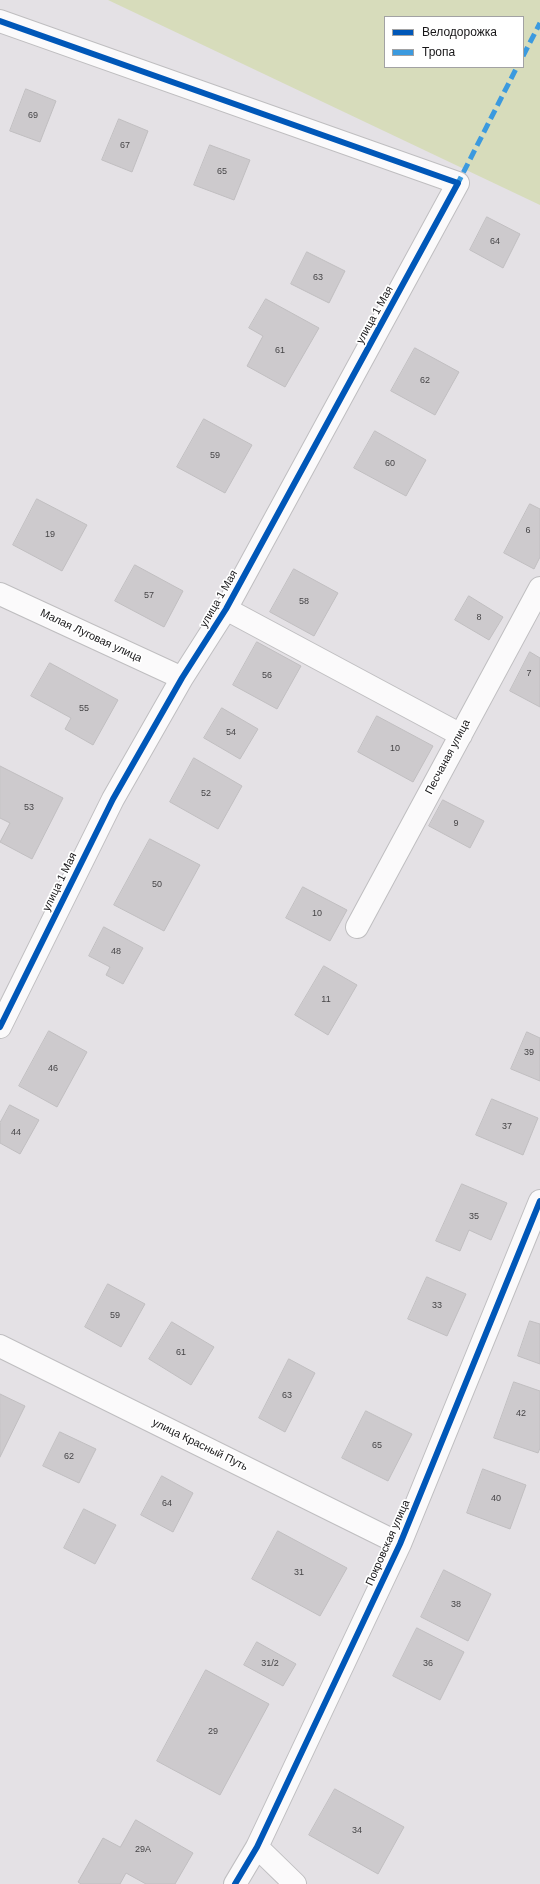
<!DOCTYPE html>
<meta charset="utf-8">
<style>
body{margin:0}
#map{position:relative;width:540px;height:1884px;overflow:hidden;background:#e4e1e5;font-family:Helvetica,sans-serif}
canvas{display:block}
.legend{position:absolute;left:384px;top:16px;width:140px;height:52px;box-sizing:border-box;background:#fff;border:1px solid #a2a2a3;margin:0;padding:5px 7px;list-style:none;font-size:12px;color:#171618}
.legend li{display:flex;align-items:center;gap:8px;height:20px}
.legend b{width:20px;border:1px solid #a2a2a3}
</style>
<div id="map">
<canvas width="540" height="1884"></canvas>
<ul class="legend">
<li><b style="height:5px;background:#0057b8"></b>Велодорожка</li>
<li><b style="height:5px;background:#3b9adf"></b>Тропа</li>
</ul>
</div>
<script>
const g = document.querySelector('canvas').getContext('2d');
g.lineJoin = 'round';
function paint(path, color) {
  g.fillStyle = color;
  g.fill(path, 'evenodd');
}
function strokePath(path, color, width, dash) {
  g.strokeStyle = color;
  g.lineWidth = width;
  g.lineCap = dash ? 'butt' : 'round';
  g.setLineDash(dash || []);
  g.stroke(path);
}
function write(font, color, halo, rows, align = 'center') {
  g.font = font + ' Helvetica,sans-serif';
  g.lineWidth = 3.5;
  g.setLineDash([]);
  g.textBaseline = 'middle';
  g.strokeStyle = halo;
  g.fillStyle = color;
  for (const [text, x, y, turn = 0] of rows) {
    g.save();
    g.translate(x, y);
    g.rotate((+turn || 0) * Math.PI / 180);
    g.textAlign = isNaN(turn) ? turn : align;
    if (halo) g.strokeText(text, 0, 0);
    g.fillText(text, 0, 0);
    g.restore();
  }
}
paint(new Path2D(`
 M108,0h432v205zM385,17h138v50h-138z`), '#d7dcbb');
const building = new Path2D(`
 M26,89l30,12 -16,41 -30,-11z
 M119,119l29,12 -16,41 -30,-12z
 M210,145l40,15 -16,40 -40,-15z
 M487,217l33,17 -17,34 -33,-18z
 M307,252l38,19 -16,32 -38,-19z
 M266,299l53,29 -34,59 -38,-21 16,-30 -14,-8z
 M415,348l44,24 -24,43 -44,-24z
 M204,419l48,26 -27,48 -48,-26z
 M375,431l51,29 -20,36 -52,-28z
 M37,499l50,26 -25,46 -49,-26z
 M530,504l10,5v48l-6,12 -30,-16z
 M135,565l48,26 -19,36 -49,-26z
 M294,569l44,24 -24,43 -44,-24z
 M469,596l34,21 -14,23 -34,-20z
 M257,642l44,24 -24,43 -44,-24z
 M530,652l10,6v49l-30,-16z
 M50,663l68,37 -25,45 -28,-16 6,-11 -40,-22z
 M222,708l36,21 -18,30 -36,-21z
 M377,716l56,30 -20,36 -55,-30z
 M194,758l48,28 -24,43 -48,-27z
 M0,766l63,32 -31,61 -32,-17 10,-19 -10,-5z
 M443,800l41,21 -14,27 -41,-22z
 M150,839l50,26 -36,66 -50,-26z
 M303,887l44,23 -17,31 -44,-23z
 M104,927l39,21 -20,36 -17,-9 4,-8 -21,-11z
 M324,966l33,19 -29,50 -33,-20z
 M49,1031l38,21 -30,55 -38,-21z
 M527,1032l13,6v43l-29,-12z
 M492,1099l46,19 -15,37 -47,-20z
 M10,1105l29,15 -19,34 -20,-11v-20z
 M462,1184l45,19 -16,37 -22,-10 -9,21 -24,-10z
 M427,1277l39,17 -19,42 -39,-17z
 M108,1284l37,20 -24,43 -36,-20z
 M530,1321l10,3v40l-22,-8z
 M172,1322l42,25 -23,38 -42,-26z
 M289,1359l26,14 -30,59 -26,-14z
 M514,1382l26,9v57l-2,5 -44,-15z
 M0,1394l25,12 -25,51z
 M366,1411l46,23 -24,47 -46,-23z
 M60,1432l36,17 -17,34 -36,-17z
 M483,1469l43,16 -16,44 -43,-16z
 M162,1476l31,17 -20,39 -32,-17z
 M84,1509l32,16 -21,39 -31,-16z
 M278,1531l69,37 -27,48 -68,-37z
 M444,1570l47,24 -23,47 -47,-24z
 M417,1628l47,24 -24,48 -47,-24z
 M257,1642l39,22 -13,22 -39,-21z
 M206,1670l63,34 -49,91 -63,-34z
 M335,1789l69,38 -26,47 -69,-39z
 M136,1820l57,33 -18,31h-29l-20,-11 -6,11h-39l-3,-2 25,-44 17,9z`);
paint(building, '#cdcacd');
strokePath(building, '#c0bec0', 1);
const minor = new Path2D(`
 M0,21l458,162 -232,426 -44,69 -69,121 -113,228
 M0,594l182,84
 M226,609l235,126
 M357,927l183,-339
 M0,1346l400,198
 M257,1847l38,37
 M235,1884l22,-37 143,-303 140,-343`);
strokePath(minor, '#bfbec0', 24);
strokePath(minor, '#fbfafb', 22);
strokePath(new Path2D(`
 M523,56l17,-33
 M455,182l3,1 59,-116`), '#3b9adf', 5, [10, 5]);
strokePath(new Path2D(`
 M0,21l458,162 -232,426 -44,69 -69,121 -113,228
 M235,1884l22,-37 143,-303 140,-343`), '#0057b8', 6);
write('9px', '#464547', null, [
 ["69",33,116],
 ["67",125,146],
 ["65",222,172],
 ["64",495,242],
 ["63",318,278],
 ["61",280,351],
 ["62",425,381],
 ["59",215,456],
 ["60",390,464],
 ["6",528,531],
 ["19",50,535],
 ["57",149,596],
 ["58",304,602],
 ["8",479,618],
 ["7",529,674],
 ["56",267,676],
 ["55",84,709],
 ["54",231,733],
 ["10",395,749],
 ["52",206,794],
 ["53",29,808],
 ["9",456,824],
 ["50",157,885],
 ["10",317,914],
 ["48",116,952],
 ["11",326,1000],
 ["39",529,1053],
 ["46",53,1069],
 ["37",507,1127],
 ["44",16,1133],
 ["35",474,1217],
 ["33",437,1306],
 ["59",115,1316],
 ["61",181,1353],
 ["63",287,1396],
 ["42",521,1414],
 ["65",377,1446],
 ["62",69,1457],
 ["40",496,1499],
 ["64",167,1504],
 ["31",299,1573],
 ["38",456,1605],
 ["31/2",270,1664],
 ["36",428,1664],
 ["29",213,1732],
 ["34",357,1831],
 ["29А",143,1850]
]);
write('11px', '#171618', '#fff', [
 ["улица 1 Мая",375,315,-61],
 ["улица 1 Мая",219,599,-60],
 ["Малая Луговая улица",91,636,25],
 ["Песчаная улица",448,757,-62],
 ["улица 1 Мая",60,882,-64],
 ["улица Красный Путь",200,1445,26],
 ["Покровская улица",388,1543,-66]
]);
</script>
